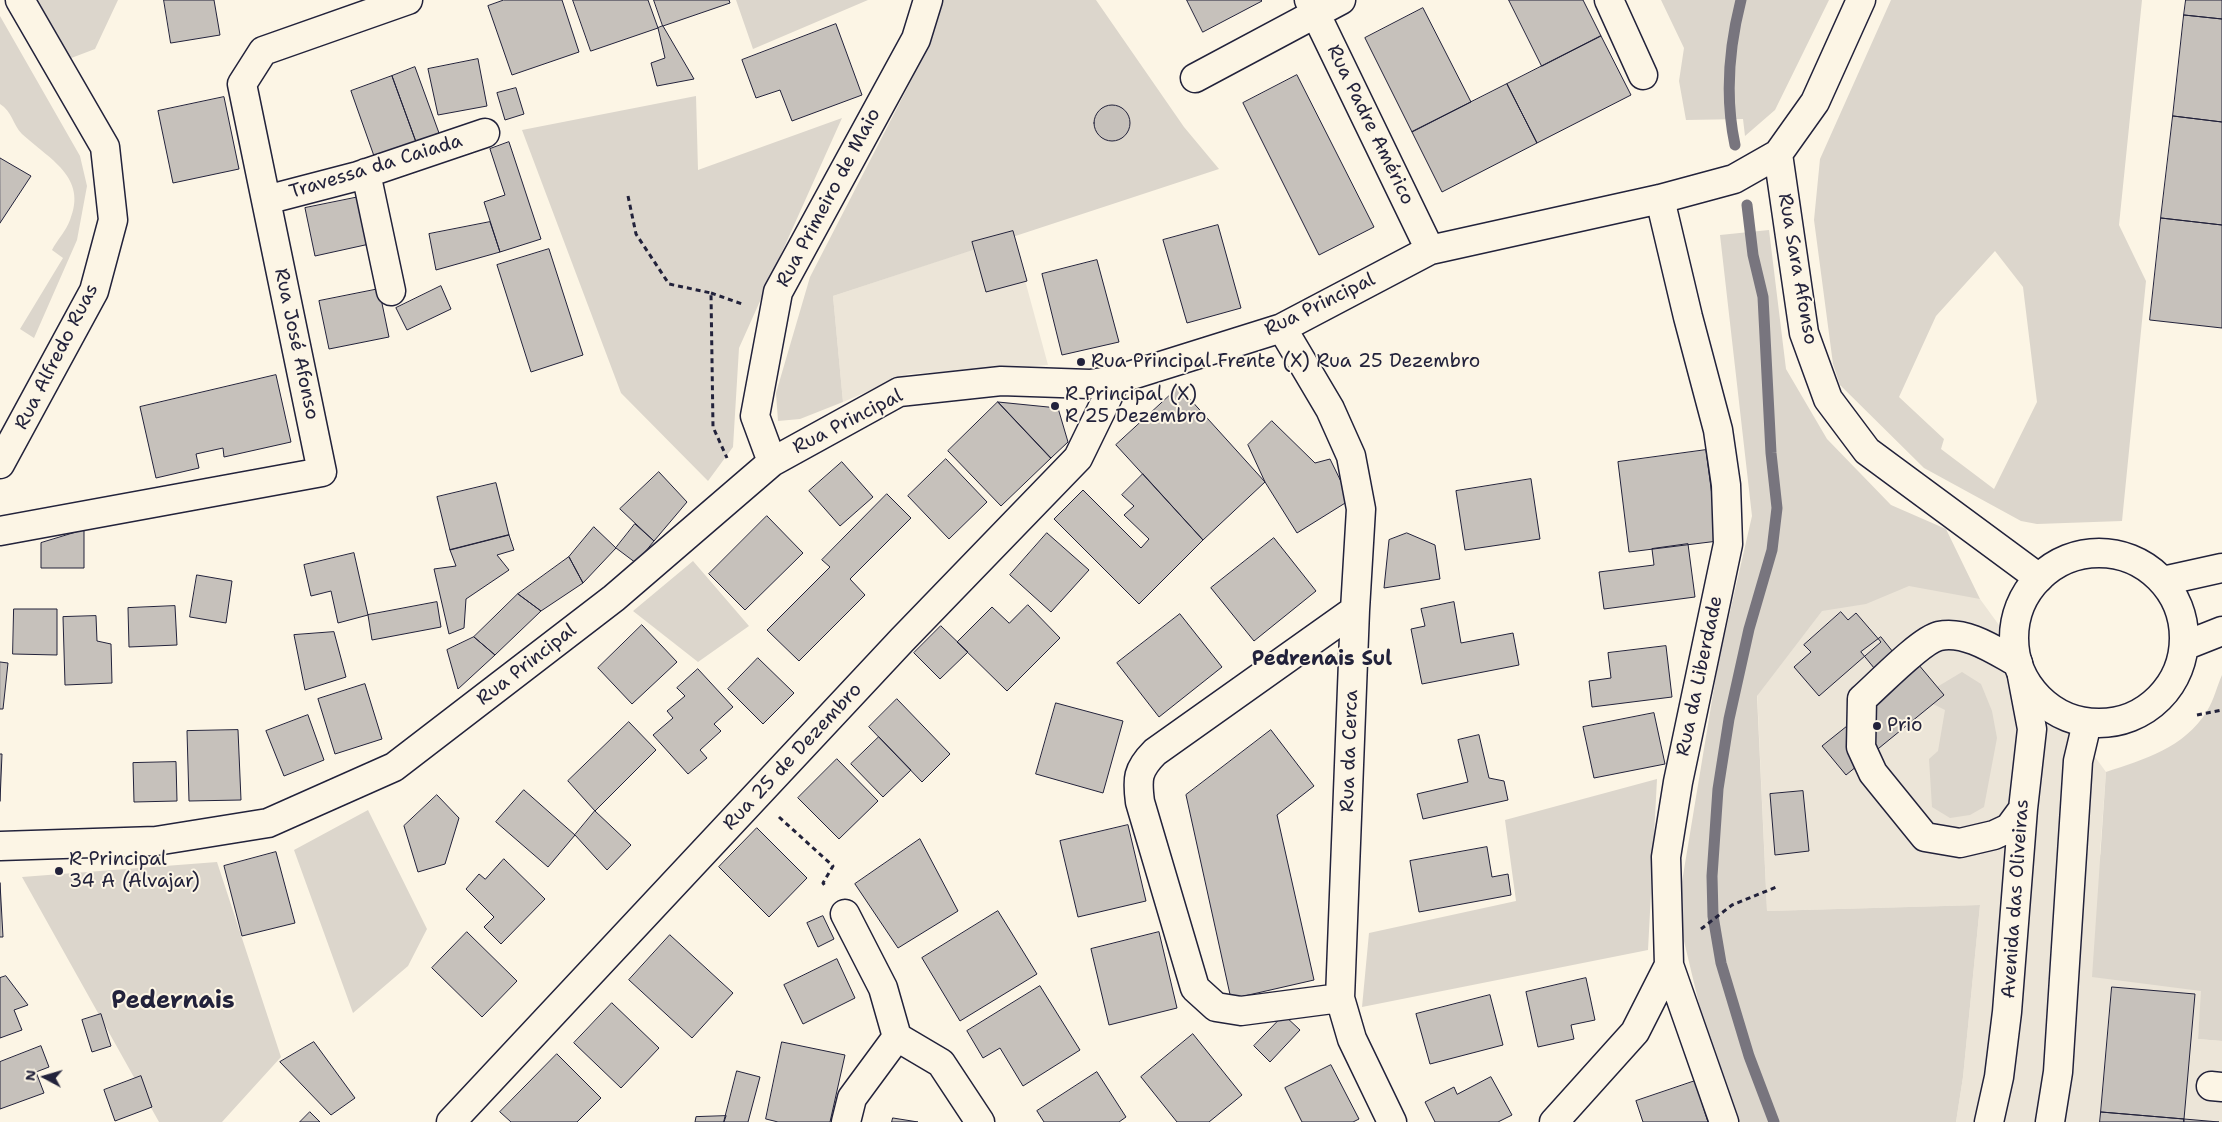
<!DOCTYPE html>
<meta charset="utf-8">
<style>
body{margin:0}
#map{position:relative;width:2222px;height:1122px;overflow:hidden;background:#fcf5e5;font-family:"Shantell Sans",sans-serif}
canvas{display:block}
.north{position:absolute;left:20px;top:1052px;width:50px;height:50px;-webkit-text-stroke:4px #fcf5e5;paint-order:stroke;rotate:276deg;font-size:14px;font-weight:700;line-height:20px;text-align:center;color:#22223b}
.north::after{content:'';display:block;margin:auto;width:18px;height:22px;background:#22223b;clip-path:polygon(50% 0,100% 100%,50% 72%,0 100%)}
</style>
<div id="map">
<canvas width="2222" height="1122"></canvas>
<div class="north">N</div>
</div>
<script>
const g = document.querySelector('canvas').getContext('2d');
g.lineJoin = 'round';
function paint(path, color) {
  g.fillStyle = color;
  g.fill(path, 'evenodd');
}
function strokePath(path, color, width, dash) {
  g.strokeStyle = color;
  g.lineWidth = width;
  g.lineCap = dash ? 'butt' : 'round';
  g.setLineDash(dash || []);
  g.stroke(path);
}
function write(font, color, halo, rows, align = 'center') {
  g.font = font + ' "Shantell Sans",sans-serif';
  g.lineWidth = 4;
  g.setLineDash([]);
  g.textBaseline = 'middle';
  g.strokeStyle = halo;
  g.fillStyle = color;
  for (const [text, x, y, turn = 0] of rows) {
    g.save();
    g.translate(x, y);
    g.rotate((+turn || 0) * Math.PI / 180);
    g.textAlign = isNaN(turn) ? turn : align;
    if (halo) g.strokeText(text, 0, 0);
    g.fillText(text, 0, 0);
    g.restore();
  }
}
paint(new Path2D(`
 M1013,236l35,129 -140,9 -65,28 -10,-106z
 M1891,505l89,94 126,173 -6,82 102,137 -4,48 24,2v81h-266l7,-45 17,-172 -213,6 -11,-242z`), '#ece5d8');
paint(new Path2D(`
 M34,0h84l-23,49 -29,11z
 M736,0h132l-115,49z
 M943,0h153l88,127 35,42 -386,127 10,106 -43,17 -22,2 -2,-28 34,-116 103,-200z
 M1661,0h168l-54,110 -30,26 -2,-17 -57,1 -7,-39 5,-33z
 M1891,0h251l-23,225 27,56 -24,240 -85,3 -16,-3 -97,-53 -84,-83 -7,-21 -19,-144 6,-61zM1995,251l28,36 14,115 -43,87 -53,-40 3,-10 -45,-42 37,-81z
 M0,16l80,140 7,30 -10,54 -43,98 -14,-9 43,-71 -11,-8c5,-10 14,-19 18,-30 18,-43 -21,-61 -48,-86 -9,-9 -10,-23 -22,-30z
 M696,96l2,74 144,-52 -103,230 -6,99 -25,34 -87,-88 -99,-263z
 M1769,230l17,139 41,70 64,66 55,24 34,70 -71,-13 -43,18 -44,7 -65,85 10,215 213,-6 -17,172 -7,45h-220l-30,-89 -29,-121 41,-248 34,-148 -32,-281z
 M693,561l56,65 -51,36 -65,-51z
 M1962,672l19,12 11,27 5,27 -13,69 -14,8 -20,3 -18,-11 -3,-48 9,-8 7,-41 -12,-6 11,-9 -7,-8z
 M2222,675v366l-24,-2 3,-48 -109,-14 14,-205c39,-13 78,-24 101,-61 7,-11 10,-25 15,-36z
 M1657,779l-9,171 -286,57 7,-74 147,-32 -11,-81z
 M368,810l59,119 -19,37 -55,47 -59,-163z
 M217,862l64,195 -59,65h-63l-137,-245z`), '#dcd6cc');
strokePath(new Path2D(`
 M1735,145c-10,-47 -6,-98 6,-145
 M1747,205l6,50 10,42 8,156 6,55 -5,42 -23,79 -20,90 -11,70 -6,87 1,40 8,47 28,93 25,66`), '#78757e', 11);
const building = new Path2D(`
 M164,0h50l6,35 -49,8z
 M504,0h58l17,52 -67,23 -24,-69z
 M573,0h75l10,28 -67,23z
 M654,0h75l1,3 -67,23z
 M1187,0h74l1,1 -59,31z
 M1509,0h74l18,36 -59,30z
 M2186,0h36v19l-38,-4z
 M1423,8l48,94 -59,30 -47,-94z
 M2184,15l38,4v103l-49,-6z
 M836,24l26,71 -70,26 -12,-31 -24,8 -14,-38z
 M663,26l31,53 -37,7 -6,-23 14,-5 -7,-30z
 M1601,36l30,59 -94,48 -30,-59z
 M478,59l9,47 -49,9 -10,-46z
 M415,67l24,66 -23,9 -24,-66z
 M1297,75l77,152 -55,28 -76,-152z
 M392,76l24,66 -42,14 -23,-65z
 M1507,84l30,59 -95,49 -30,-60z
 M516,88l8,26 -19,6 -8,-27z
 M224,97l15,72 -66,14 -15,-72z
 M1094 123a18 18 0 1 1 36 0a18 18 0 1 1-36 0Z
 M2173,116l49,6v103l-61,-7z
 M509,142l32,97 -41,13 -16,-50 21,-7 -15,-46z
 M0,158l31,18 -31,47z
 M364,196l10,47 -59,13 -10,-48z
 M2161,218l61,7v103l-72,-8z
 M490,222l10,30 -64,18 -7,-36z
 M1218,225l23,83 -54,15 -24,-83z
 M1013,231l14,50 -41,11 -14,-50z
 M549,249l34,106 -52,17 -34,-107z
 M1097,260l22,82 -57,13 -20,-81z
 M441,286l10,23 -44,21 -11,-22z
 M379,289l10,48 -60,12 -10,-48z
 M276,375l15,67 -67,15 -1,-9 -27,6 3,14 -43,10 -16,-71z
 M1179,387l86,95 -62,58 -87,-95z
 M998,402l53,56 -50,48 -53,-55z
 M998,402l60,6 10,34 -17,16z
 M1272,421l43,42 15,-4 20,41 -53,33 -32,-51 -17,-37z
 M1706,450l12,91 -89,11 -11,-90z
 M946,459l41,43 -38,37 -41,-43z
 M842,462l31,35 -33,29 -31,-35z
 M659,472l28,30 -33,39 -34,-32z
 M1143,474l60,66 -64,64 -85,-85 29,-29 58,58 8,-9 -25,-24 10,-9 -12,-11z
 M1531,479l9,60 -75,11 -9,-59z
 M496,483l13,52 -59,15 -13,-53z
 M887,494l24,24 -61,61 15,16 -66,66 -32,-31 63,-63 -8,-7z
 M767,516l36,37 -58,57 -36,-36z
 M635,524l19,17 -18,22 -20,-15z
 M594,527l22,21 -33,35 -14,-26z
 M84,530v38h-43v-25z
 M1047,533l42,37 -38,42 -41,-37z
 M1407,533l28,12 5,34 -56,9 5,-48z
 M509,535l5,15 -17,5 12,15 -43,29 -2,29 -15,6 -15,-65 22,-3 -6,-16z
 M1274,538l42,53 -62,50 -43,-53z
 M1688,544l7,53 -91,12 -5,-37 55,-7 -2,-16z
 M354,553l14,62 -30,8 -7,-32 -20,5 -7,-31z
 M569,557l14,26 -42,28 -23,-17z
 M197,575l35,6 -6,42 -36,-6z
 M518,594l23,17 -46,44 -21,-18z
 M437,602l4,25 -69,13 -4,-25z
 M1454,602l7,41 52,-10 6,32 -97,19 -11,-55 14,-3 -4,-17z
 M1028,605l32,33 -53,53 -50,-49 35,-35 17,16z
 M175,606l2,39 -48,2 -1,-39z
 M14,609h43v46l-44,-1z
 M1841,612l7,8 8,-7 25,29 -62,54 -25,-29 17,-15 -7,-7z
 M1180,614l42,53 -63,50 -42,-54z
 M96,616l1,25 14,3 1,39 -47,2 -2,-68z
 M642,625l35,37 -45,42 -34,-36z
 M941,626l27,26 -28,27 -26,-26z
 M334,632l12,45 -41,13 -11,-55z
 M474,637l21,18 -37,34 -11,-39z
 M1881,637l28,35 9,-8 26,31 -98,80 -24,-29 70,-56 -31,-38z
 M1666,646l6,51 -80,10 -3,-26 22,-3 -3,-25z
 M758,658l36,35 -31,31 -35,-35z
 M0,662l8,1 -5,46h-3z
 M698,669l35,38 -19,17 7,7 -21,19 7,8 -19,16 -35,-39 20,-17 -6,-7 18,-15 -8,-8z
 M365,684l17,55 -47,15 -17,-55z
 M897,699l53,55 -28,28 -53,-55z
 M1056,703l67,18 -20,72 -67,-19z
 M1654,713l11,51 -71,14 -11,-51z
 M308,715l16,45 -40,16 -18,-45z
 M629,722l27,28 -61,61 -27,-30z
 M238,730l3,70 -52,1 -2,-70z
 M1271,730l43,56 -37,29 37,165 -83,19 -45,-204z
 M1479,735l10,43 15,3 4,19 -85,19 -6,-25 51,-12 -10,-42z
 M879,737l32,33 -28,27 -32,-33z
 M0,754h2l-2,47z
 M837,759l41,42 -39,38 -41,-41z
 M176,762l1,39 -43,1 -1,-39z
 M524,790l51,45 -27,32 -52,-45z
 M1803,791l6,60 -34,4 -5,-61z
 M437,795l22,23 -14,46 -27,8 -14,-46z
 M595,811l36,34 -24,25 -32,-35z
 M1128,825l18,76 -68,16 -18,-76z
 M757,828l50,50 -38,39 -50,-50z
 M920,839l38,72 -60,37 -43,-64z
 M1487,847l5,30 16,-3 3,21 -92,17 -9,-51z
 M276,852l19,71 -53,13 -18,-70z
 M504,859l41,40 -44,45 -17,-17 10,-10 -28,-28 13,-15 6,5z
 M0,883l3,54h-3z
 M998,911l39,63 -77,47 -38,-63z
 M823,916l11,23 -16,8 -11,-24z
 M467,932l50,49 -35,36 -50,-49z
 M1159,932l18,76 -68,17 -18,-76z
 M670,935l63,58 -41,45 -63,-58z
 M837,959l18,39 -52,26 -19,-39z
 M6,976l22,29 -14,5 8,20 -22,8v-60z
 M1586,978l9,42 -24,5 3,14 -36,8 -12,-55z
 M1040,986l40,64 -57,36 -23,-38 -17,10 -16,-27z
 M2112,987l83,7 -11,125 -83,-7z
 M1490,995l13,50 -73,19 -14,-50z
 M612,1003l47,45 -38,40 -47,-45z
 M101,1014l10,32 -19,6 -10,-32z
 M1284,1015l16,15 -30,32 -16,-16z
 M1193,1034l49,61 -33,27h-32l-36,-45z
 M314,1042l41,56 -24,17 -51,-53z
 M782,1042l63,13 -15,67h-52l-12,-3z
 M41,1046l8,21 -13,5 8,21 -44,16v-47z
 M557,1054l44,44 -24,24h-66l-11,-10z
 M1331,1065l28,54 -6,3h-51l-17,-34z
 M737,1071l23,6 -12,45h-24z
 M1097,1072l29,45 -7,5h-75l-7,-11z
 M141,1076l11,31 -37,14 -11,-31z
 M1491,1077l21,38 -14,7h-63l-10,-20 29,-15 3,7z
 M1695,1081l13,41h-65l-7,-21z
 M310,1112l10,10h-20z
 M2101,1112l83,7v3h-84z
 M726,1116l-2,6h-29l1,-5z
 M893,1118l25,4h-26z
 M2184,1119l35,3h-35z`);
paint(building, '#c6c1bb');
strokePath(building, '#22223b', 1);
const minor = new Path2D(`
 M1309,0l121,250
 M1609,0l34,75
 M1861,0l-46,102 -37,52 26,179 24,66 39,52 172,127
 M1195,78l146,-78
 M366,173l25,118
 M266,200l92,-24 127,-43
 M1282,328l48,81 21,47 10,53 -6,101 -15,388 12,41 40,83
 M772,462l-17,-46 23,-124 138,-253 12,-39
 M0,464l94,-173 19,-71 -8,-73 -85,-147
 M0,531l322,-59 -80,-388 21,-33 145,-51
 M2018,663c-22,-12 -52,-33 -79,-27 -18,4 -61,49 -77,63l-1,48 12,26 52,64 35,6 34,-8 15,-7 14,-19
 M0,846l156,-5 112,-18 126,-56 220,-169 158,-136 127,-70 102,-11 89,3 26,-4 166,-52 148,-78 230,-51 74,-20 44,-25
 M845,914l38,74 14,49 44,26 39,59
 M1669,965l55,157
 M1340,998l-99,13 -25,-4 -21,-19 -55,-186c-3,-23 -3,-32 15,-50l200,-142
 M2211,1086l11,1
 M451,1122l451,-482 176,-182 38,-78
 M846,1122l6,-24 45,-61
 M1554,1122l81,-90 34,-67 -3,-108 12,-75 50,-238 -2,-59 -8,-55 -30,-113 -28,-118
 M1989,1122l10,-45 8,-65 16,-203 9,-80 -10,-53
 M2050,1122l8,-50 20,-311 9,-38`);
const major = new Path2D(`
 M2014 638a85 85 0 1 1 170 0a85 85 0 1 1-170 0Z
 M2163,581l59,-13
 M2184,646l38,-15`);
strokePath(minor, '#22223b', 31);
strokePath(major, '#22223b', 31);
strokePath(new Path2D(`
 M628,196l8,38 33,50 42,9 2,134 14,31
 M711,293l31,11
 M2197,715l25,-5
 M779,817l54,49 -10,17 3,4
 M1701,929l31,-24 47,-19`), '#22223b', 3, [5, 4]);
strokePath(minor, '#fcf5e5', 28);
strokePath(major, '#fcf5e5', 28);
for (const [x, y, r, color] of [
 [1081,362,5,"#22223b"],
 [1055,406,5,"#22223b"],
 [1877,726,5,"#22223b"],
 [59,871,5,"#22223b"]
]) {
  const dot = new Path2D();
  dot.arc(x, y, r, 0, 2 * Math.PI);
  g.fillStyle = color;
  g.fill(dot);
  strokePath(dot, '#fcf5e5', 2);
}
write('19px', '#22223b', '#fcf5e5', [
 ["Rua Padre Américo",1370,125,64],
 ["Travessa da Caiada",376,167,-17],
 ["Rua Primeiro de Maio",829,198,-62],
 ["Rua Sara Afonso",1797,269,80],
 ["Rua Principal",1320,305,-26],
 ["Rua José Afonso",296,344,78],
 ["Rua Alfredo Ruas",57,357,-63],
 ["Rua Principal",848,422,-27],
 ["Rua Principal",527,665,-38],
 ["Rua da Liberdade",1700,676,-78],
 ["Rua da Cerca",1350,751,-88],
 ["Rua 25 de Dezembro",793,757,-47],
 ["Avenida das Oliveiras",2016,899,-86]
]);
write('19px', '#22223b', '#fcf5e5', [
 ["Rua Principal Frente (X) Rua 25 Dezembro",1091,362],
 ["R Principal (X)",1065,395],
 ["R 25 Dezembro",1065,417],
 ["Prio",1887,726],
 ["R Principal",69,860],
 ["34 A (Alvajar)",69,882]
], 'left');
write('bold 20px', '#22223b', '#fcf5e5', [
 ["Pedrenais Sul",1322,660]
]);
write('bold 24px', '#22223b', '#fcf5e5', [
 ["Pedernais",173,1002]
]);
</script>
